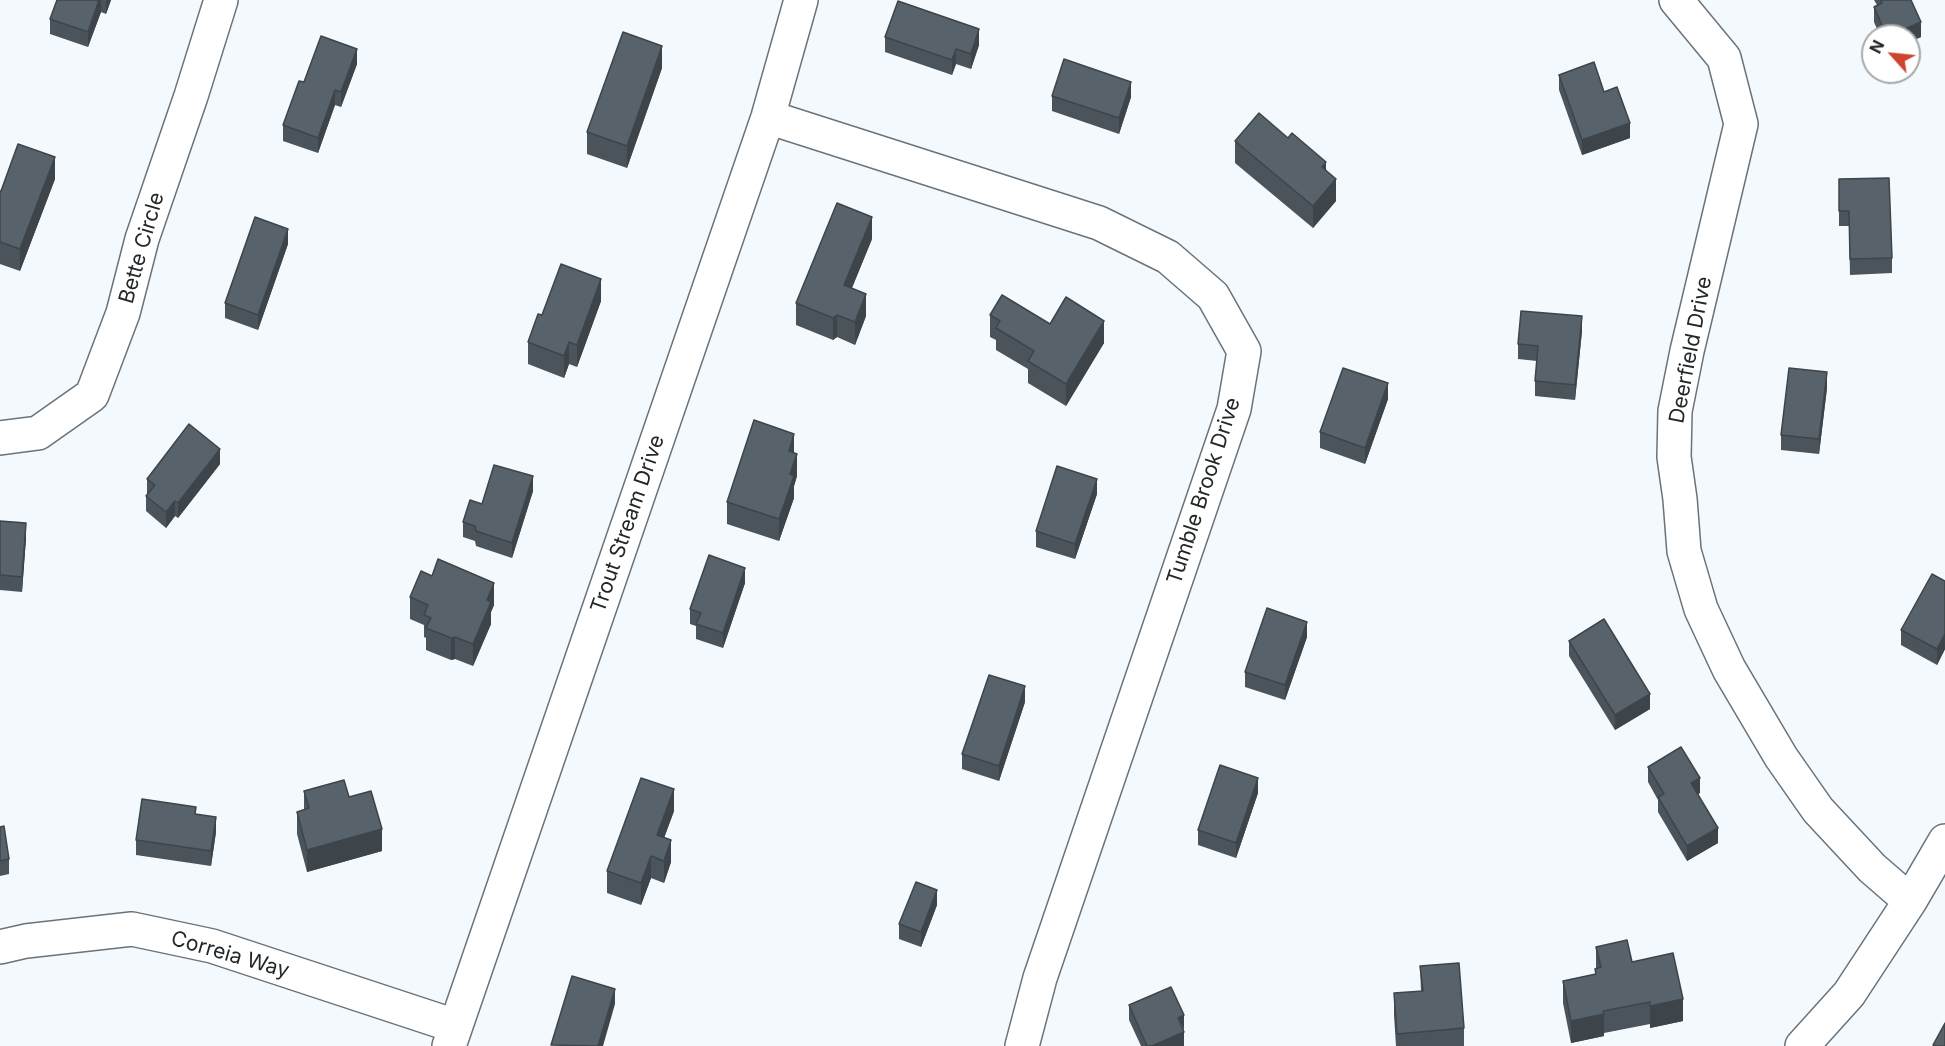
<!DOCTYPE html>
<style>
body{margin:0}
#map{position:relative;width:1945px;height:1046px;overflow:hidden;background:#f4f9fd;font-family:Inter,sans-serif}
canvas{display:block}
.north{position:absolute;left:1861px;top:24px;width:60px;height:60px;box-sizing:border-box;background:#fff;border:2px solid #a7a9aa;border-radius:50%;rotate:297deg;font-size:16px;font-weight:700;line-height:24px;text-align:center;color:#22272a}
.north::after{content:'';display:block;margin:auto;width:21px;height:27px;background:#d0442f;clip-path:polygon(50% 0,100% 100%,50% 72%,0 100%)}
</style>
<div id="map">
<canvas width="1945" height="1046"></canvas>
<div class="north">N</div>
</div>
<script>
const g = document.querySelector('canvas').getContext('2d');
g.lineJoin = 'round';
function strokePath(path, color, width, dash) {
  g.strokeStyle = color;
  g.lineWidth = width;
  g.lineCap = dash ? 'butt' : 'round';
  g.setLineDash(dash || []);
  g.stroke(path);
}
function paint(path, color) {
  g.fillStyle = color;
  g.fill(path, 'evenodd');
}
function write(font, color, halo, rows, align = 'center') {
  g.font = font + ' Inter,sans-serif';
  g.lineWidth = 6;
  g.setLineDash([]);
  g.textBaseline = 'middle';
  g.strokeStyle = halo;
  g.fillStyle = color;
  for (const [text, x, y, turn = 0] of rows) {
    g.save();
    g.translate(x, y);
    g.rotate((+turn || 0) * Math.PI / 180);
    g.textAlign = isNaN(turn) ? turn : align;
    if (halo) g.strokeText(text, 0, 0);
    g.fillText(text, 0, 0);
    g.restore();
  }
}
const minor = new Path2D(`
 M1676,0l48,58 17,66 -54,227 -12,60 -1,46 6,42 4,52 17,58 28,60 52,88 37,53 54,58 38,33
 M768,117l331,106 69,34 45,39 31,55 -10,58 -194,569 -18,68
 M0,438l38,-5 54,-38 31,-82 19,-74 49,-143 30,-96
 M0,947l26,-6 106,-12 80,17 243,80
 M449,1046l319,-929 33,-117
 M1802,1046l47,-52 61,-93 35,-60`);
strokePath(minor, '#68737c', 36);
strokePath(minor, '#fff', 33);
paint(new Path2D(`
 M57,0h54l-5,14 -5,-2 -13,35 -38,-13v-15z
 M1874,0h37l10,37 -12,5v-6h-29l-6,-14v-15l3,-2z
 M885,37l94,8 -8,24 -15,-5 -4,11 -67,-23z
 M357,64l-16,43 -6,-2 -17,48 -35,-12v-16l21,-43z
 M662,68l-35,100 -40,-14v-22z
 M1559,75l45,17 26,46 -48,17 -23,-65z
 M1052,96l79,1 -12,37 -67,-23z
 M1235,141l91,29 10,31 -23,27 -78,-65z
 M55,179l-35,92 -20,-7v-73z
 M1839,179l53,79v15l-42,2 -1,-49h-10z
 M872,239l-20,49 14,28 -11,29 -18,-8 -4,3 -37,-15v-22z
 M288,244l-30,86 -33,-12v-15z
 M601,301l-24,66 -8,-3 -5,14 -36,-14v-22l14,-27z
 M990,315l60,9 54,19 -38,63 -38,-23v-14l-32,-19v-10l-6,-3z
 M1582,331l-7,69 -40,-4v-15l2,-20 -19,-2v-15z
 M1827,388l-8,66 -38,-4v-15z
 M1388,399l-23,65 -45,-16v-16z
 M220,464l-42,54 -3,-2 -9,12 -20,-17v-15l1,-2v-15z
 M797,476l-3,10v12l-15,43 -52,-17v-22z
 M533,491l-21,67 -36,-12 -1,-5 -12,-4v-15l19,-18z
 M1097,494l-22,65 -39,-12v-16z
 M0,521l26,17 -4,54 -22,-2z
 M1945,581v68l-8,16 -36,-20v-15z
 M745,583l-22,65 -27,-9v-13l-6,-2v-15z
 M410,597l84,8 -3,7v12l-18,42 -18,-7 -4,1 -25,-10v-12l-2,-1v-12l-14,-6z
 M1307,637l-22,63 -40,-13v-15z
 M1569,641l81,68 -35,21 -46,-74z
 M1025,702l-26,79 -37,-12v-15z
 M1648,767l52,26 -2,1 20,49 -31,18 -29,-49v-12l-10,-18z
 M304,791l45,6 33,54 -75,21 -10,-38v-22l7,-2z
 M1258,793l-22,65 -38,-13v-15z
 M674,811l-10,27 7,24 -7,21 -13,-5 -10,27 -34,-12v-22z
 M196,814l20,18 -5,34 -75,-11v-15z
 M0,827l9,32v15l-9,2z
 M937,905l-16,42 -22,-8v-15z
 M1596,947l36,15 51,59 -33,7v-4l-46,9v3l-33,7 -8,-40v-22l32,-7v-5l1,-1z
 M1420,966l44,62v18h-68l-2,-31v-22l27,-2z
 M1129,1005l55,25v16h-43l-12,-26z`), '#4b545b');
paint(new Path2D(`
 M99,0h2v12l-13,35v-15z
 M106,0h5l-5,14z
 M1921,22v15l-12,5v-6h-20z
 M979,29v16l-8,24v-15z
 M662,46v22l-35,100v-22z
 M357,49v15l-16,43v-15z
 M956,49v15l-4,11v-15z
 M1131,82v15l-12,37v-16z
 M335,90v15l-17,48v-15z
 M1630,123v15l-48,17v-15z
 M55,157v22l-35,92v-22z
 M1326,162v22l-4,-17z
 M1336,179v22l-23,27v-22z
 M872,217v22l-28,68v-22z
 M288,229v15l-30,86v-15z
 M601,279v22l-24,66v-22z
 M866,294v22l-11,29v-23z
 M837,315v22l-4,3v-22z
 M1582,316v15l-7,69v-15z
 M1104,321v22l-38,63v-22z
 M569,342v22l-5,14v-22z
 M1827,372v16l-8,66v-15z
 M1388,383v16l-23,65v-16z
 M794,434v22l-5,-5z
 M220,449v15l-42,54v-15z
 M797,454v22l-3,10v12l-15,43v-22l11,-45z
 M533,476v15l-21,67v-15z
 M1097,479v15l-22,65v-15z
 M175,501v15l-9,12v-16z
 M26,523v15l-4,54v-15z
 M745,568v15l-22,65v-15z
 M494,583v22l-3,7v12l-18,42v-22l14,-44z
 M1307,622v15l-22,63v-15z
 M1945,634v15l-8,16v-16z
 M455,637v22l-4,1v-22z
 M1025,686v16l-26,79v-15z
 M1650,694v15l-35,21v-15z
 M1258,778v15l-22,65v-15z
 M1700,778v15l-9,5v-15z
 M674,789v22l-17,46v-22z
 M216,817v15l-5,34v-15z
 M1718,828v15l-31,18v-15z
 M382,829v22l-75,21v-22z
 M671,840v22l-7,21v-22z
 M651,856v22l-10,27v-22z
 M937,890v15l-16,42v-15z
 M615,989v15l-12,42h-5z
 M1683,999v22l-33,7v-22z
 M1604,1014v22l-33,7v-22z
 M1184,1015v15l-6,-12z
 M1184,1032v14h-32z`), '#3d454a');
const building = new Path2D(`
 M57,0h42l-11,32 -38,-13z
 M1881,0h30l10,22 -32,14h-2l-13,-29 8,-4z
 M898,1l81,28 -8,25 -15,-5 -4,11 -67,-23z
 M623,32l39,14 -35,100 -40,-14z
 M321,36l36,13 -16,43 -6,-2 -17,48 -35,-13 16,-44 5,1z
 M1064,59l67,23 -12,36 -67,-22z
 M1594,62l10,30 13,-5 13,36 -48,17 -23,-65z
 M1259,113l29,25 4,-5 34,29 -4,5 14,12 -23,27 -78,-65z
 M18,144l37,13 -35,92 -20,-7v-51h1z
 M1889,178l3,80 -42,1 -1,-48h-10v-32z
 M837,203l35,14 -28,68 22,9 -11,28 -18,-7 -4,3 -37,-15z
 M255,217l33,12 -30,86 -33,-12z
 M561,264l40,15 -24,66 -8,-3 -5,14 -36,-14 10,-28 4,1z
 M1002,295l48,29 16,-27 38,24 -38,63 -38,-23 6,-10 -38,-23 4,-7 -10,-6z
 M1521,311l61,5 -7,69 -40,-4 3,-35 -20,-2z
 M1343,368l45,15 -23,65 -45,-16z
 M1789,368l38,4 -8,67 -38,-4z
 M754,420l40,14 -5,17 8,3 -7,20 4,2 -15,43 -52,-17z
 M189,424l31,25 -42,54 -3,-2 -9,11 -20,-16 9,-11 -8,-6z
 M494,465l39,11 -21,67 -36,-12 -1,-5 -12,-4 7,-22 12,4z
 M1057,466l40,13 -22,65 -39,-13z
 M0,521l26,2 -4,54 -22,-2z
 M709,555l36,13 -22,65 -27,-9 5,-11 -11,-4z
 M438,559l56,24 -7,17 4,2 -18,42 -18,-7 -4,1 -25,-10 5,-10 -7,-3 4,-10 -18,-8 11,-26 11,5z
 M1932,574l13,7v53l-8,15 -36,-19z
 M1267,608l40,14 -22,63 -40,-13z
 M1604,619l46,75 -35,21 -46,-74z
 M989,675l36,11 -26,80 -37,-12z
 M1681,747l19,31 -9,5 27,45 -31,18 -29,-49 6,-3 -16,-27z
 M1220,765l38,13 -22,65 -38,-13z
 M641,778l33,11 -17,46 14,5 -7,21 -13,-5 -10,27 -34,-12z
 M344,780l5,17 22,-6 11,38 -75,21 -10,-38 12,-4 -5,-17z
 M142,799l54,8 -1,7 21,3 -5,34 -75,-11z
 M4,826l5,33 -9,2v-34z
 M916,882l21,8 -16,42 -22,-8z
 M1627,940l5,22 41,-9 10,46 -33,7v-4l-47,9 1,3 -33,7 -8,-40 33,-7 -1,-5 6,-2 -5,-20z
 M1459,963l5,65 -67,6 -3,-41 29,-2 -3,-25z
 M572,976l43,13 -17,57 -47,-1z
 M1171,987l13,28 -6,3 6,14 -32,14h-5l-18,-41z
 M1945,1023v23h-10l-2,-1z`);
paint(building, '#57626a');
strokePath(building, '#3d454a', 1.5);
write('21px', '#22272a', '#fff', [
 ["Bette Circle",142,248,-74],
 ["Deerfield Drive",1691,350,-79],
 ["Tumble Brook Drive",1204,491,-72],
 ["Trout Stream Drive",628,524,-71],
 ["Correia Way",230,955,16]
]);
</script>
